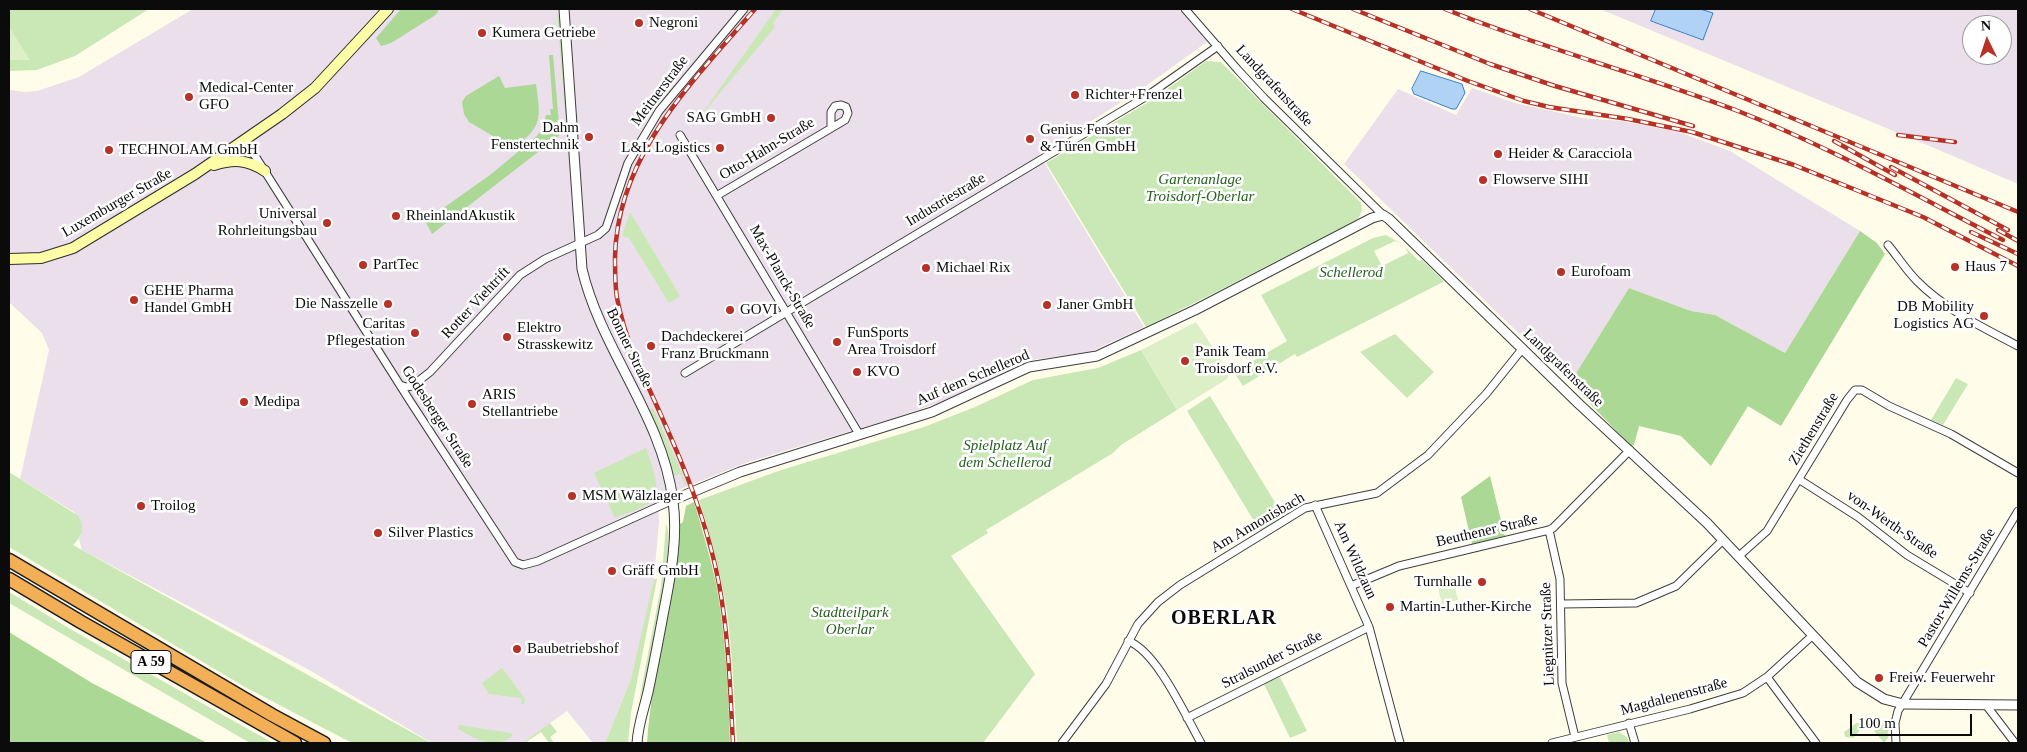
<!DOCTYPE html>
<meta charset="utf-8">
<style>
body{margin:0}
#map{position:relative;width:2027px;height:752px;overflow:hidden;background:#fffdea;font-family:Georgia,serif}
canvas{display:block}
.frame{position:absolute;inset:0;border:10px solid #0b0b0b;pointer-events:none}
.north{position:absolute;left:1962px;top:15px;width:50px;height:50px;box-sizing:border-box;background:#fff;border:1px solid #9d9d9d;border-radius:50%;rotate:356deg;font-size:14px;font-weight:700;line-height:20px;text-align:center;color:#0b0b0b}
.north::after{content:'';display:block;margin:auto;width:18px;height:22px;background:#b83127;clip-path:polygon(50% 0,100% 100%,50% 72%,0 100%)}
.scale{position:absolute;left:1850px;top:714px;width:122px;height:22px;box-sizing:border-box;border:2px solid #0b0b0b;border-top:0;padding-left:6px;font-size:15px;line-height:18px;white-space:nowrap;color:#0b0b0b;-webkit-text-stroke:4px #fff;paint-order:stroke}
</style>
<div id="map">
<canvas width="2027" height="752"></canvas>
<div class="frame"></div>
<div class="north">N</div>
<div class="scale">100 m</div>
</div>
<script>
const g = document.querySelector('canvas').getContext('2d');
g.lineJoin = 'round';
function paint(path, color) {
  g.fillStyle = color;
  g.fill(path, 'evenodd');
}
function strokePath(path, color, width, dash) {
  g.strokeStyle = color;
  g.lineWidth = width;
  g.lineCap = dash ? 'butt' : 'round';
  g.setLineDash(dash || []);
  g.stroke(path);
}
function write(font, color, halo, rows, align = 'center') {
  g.font = font + ' Georgia,serif';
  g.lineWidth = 5;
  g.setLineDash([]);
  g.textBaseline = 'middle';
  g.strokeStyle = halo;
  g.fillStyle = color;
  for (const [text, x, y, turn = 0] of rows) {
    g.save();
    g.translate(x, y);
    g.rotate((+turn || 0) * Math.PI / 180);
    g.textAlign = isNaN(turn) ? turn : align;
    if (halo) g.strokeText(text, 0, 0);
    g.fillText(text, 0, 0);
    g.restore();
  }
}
paint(new Path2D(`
 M193,9h986l28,33 -68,49 -100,63 105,173 -54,25 -59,8 -90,42 -47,16 -146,44 -90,36 1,24 -6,67 -22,90 -26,64h-12l-26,-32 -45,32h-90l-121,-72 -229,-121 -3,-11 2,-5 -7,-22 -54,-33 29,-129 -7,-17 -33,-31v-212l16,2 12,-1 42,-14z
 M1600,9h418v175l-79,-34zM1972,25h30v30h-30z
 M1472,88l43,15 32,7 36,8 38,3 58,11 51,19 130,80 -75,122 -70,-38 -24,-4 -62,-23 -59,95 -226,-219 54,-75 58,26z`), '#eadfea');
paint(new Path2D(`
 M9,9h140l-74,47 -38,14 -28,1v-11h20l-20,-33z
 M776,9h7l-10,14 2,4 -76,91z
 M557,14l4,3 9,156z
 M1206,61l15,1 140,141 1,8 -4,8 -132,68 -80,40 -100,-164 106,-63z
 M630,212l50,84 -11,7 -40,-65 -7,-2z
 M1386,235l16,9 -7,-3 -21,10 8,15 26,-13 -3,-6 14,14 3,-1 21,20v2l-146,75 -2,-3 -52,32 -9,-14 53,-31 -26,-46 112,-57z
 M1395,334l39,38 -27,26 -47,-46z
 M1141,350l36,60 -56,35 -8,8 -127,77 2,3 -37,23 84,118 -52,69h-246c-3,-43 -4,-87 -10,-131 -6,-38 -16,-75 -28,-112l82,-30 143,-43 51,-20 58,-27 65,-12z
 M1956,378l12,6 -25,41 -12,-5z
 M1210,396l74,121 -24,14 -73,-120z
 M653,408l34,77h-2l-5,-11 -6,2 -9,-28 -18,-37z
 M646,448c4,12 17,44 6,53 -7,7 -28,13 -37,17l-21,-45z
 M9,472l68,43c9,11 5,22 -4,30l358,198h-79l-107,-56 -236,-140z
 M666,524c11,16 -17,155 -27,177l22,-115z
 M654,579h3l-26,134 -3,30h-23l26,-64z
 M9,592l68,41 196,110h-23l-241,-140z
 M502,668l23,31 -1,5h-3v-6l-32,-4 -7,-11z
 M1280,677l27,54 -17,7 -26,-54z
 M1887,721h2l-1,17 -4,5 -10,-12z
 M1858,722l5,5 -10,11 -8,-1 -1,-5z
 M550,723l7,9 -7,5 4,6h-5l-8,-11 -16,11h-3z
 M459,725l52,8 2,2c-19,17 -36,4 -55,-6z
 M1619,732l8,5 2,6h-20l-2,-8z`), '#cae8b5');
paint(new Path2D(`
 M401,9h37v3l-4,4 -43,27 -10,3 -5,-8z
 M549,55h4l7,80 -128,99 -7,-13 65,-46 47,-39 6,-8 3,-13h5l-1,-6h3z
 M499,76l6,12 31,-4c4,31 8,42 -20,62h-6l-41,-24 -5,-8 -2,-12 4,-6z
 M1860,231l17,12 8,11 -104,172 -33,-20 -37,60 -30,-30 -42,-10 -5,19 -3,1 -61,-63 59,-95 62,23 24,4 70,38z
 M1490,476l15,60 -33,8 -11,-47z
 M694,502c8,27 16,54 22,81 10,53 12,107 14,160h-83c5,-74 29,-145 33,-219l3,-2 3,-16z
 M9,632l83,51 115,60h-198z`), '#abd895');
paint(new Path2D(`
 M9,27l21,33h-21z
 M1196,322l33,50 -2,7 -50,31 -36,-60z
 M1452,576l6,24 -16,4 -6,-24z`), '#dcefc7');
const water = new Path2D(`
 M1656,9h44l13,4 -10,27 -52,-19z
 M1421,71l41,13 3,9 -9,16h-4l-38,-15 -2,-5z`);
paint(water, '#b0d3f5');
strokePath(water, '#397fca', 1);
const minor = new Path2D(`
 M1185,9l53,61 26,28 119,117
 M680,135l179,299
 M245,140l165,261 105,161 8,3 15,-4 135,-61
 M718,195l127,-75 3,-7 -2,-6 -5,-2 -6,1 -4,6v15
 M1888,245c10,12 18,25 29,36 29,29 65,46 101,65
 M685,373l462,-277 71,-50
 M400,385l6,2 6,-1 18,-14 90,-97 25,-16 53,-24 8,-7 22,-65 31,-52 85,-102
 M1800,480l58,37 49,38 63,38
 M1315,505l54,122 31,116
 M1549,530l11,49 2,104 13,54
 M1739,556l28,-25 80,-131 8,-10h7l27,16 62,28 67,39
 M1351,586l48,-20 150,-36 4,-2 77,-78
 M1561,604l75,-1 40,-17 47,-46
 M1128,641c29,10 58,76 73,102
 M1767,677l49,66
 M1986,705l29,38
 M1187,718l182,-91
 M1629,723l6,20
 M1062,743l44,-59 32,-60 20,-22 22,-17 125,-77 72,-15 51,-38 58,-61 37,-46
 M1552,743l138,-34 53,-16 24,-16 46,-42
 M1896,743l-1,-20 3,-12 120,-200`);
const tertiary = new Path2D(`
 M564,9l18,260c19,81 81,148 91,232 5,36 -2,73 -9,109 -5,27 -10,54 -16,82 -4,17 -10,33 -11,51
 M673,500l67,-28 192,-60 97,-45 68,-11 98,-46 177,-92 11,-3 6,4 190,185 128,119 150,159 27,17 19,5 115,1`);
const secondary = new Path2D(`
 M214,165c19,-6 33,-6 51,6
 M9,259l32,-1 32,-10 122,-74 87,-60 33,-26 73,-79`);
const motorway = new Path2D(`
 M9,560l263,155 52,28
 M9,579l72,43 214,121`);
strokePath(minor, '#3e3e3e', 9);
strokePath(tertiary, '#3e3e3e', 11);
strokePath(secondary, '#2d2d2d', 12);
strokePath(motorway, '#1c1c1c', 15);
strokePath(minor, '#fff', 7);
strokePath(tertiary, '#fff', 9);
strokePath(secondary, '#fdfda6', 10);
strokePath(motorway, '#f2af55', 12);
const rail = new Path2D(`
 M1292,9l176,72 56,20 25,6 79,12 64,13 102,33 129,52 95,49
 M1353,9l137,55 65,22 138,40
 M1445,9c96,39 197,65 293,102 92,36 177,84 265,129
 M1530,9l488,203
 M1898,135l57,7
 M1834,141l61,34
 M1891,167l117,63
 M1998,230l20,11
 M1971,232l47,22
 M733,743c-3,-53 -4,-106 -14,-159 -15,-80 -51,-154 -85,-228 -7,-19 -13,-38 -17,-58 -2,-13 -2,-27 -2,-41 2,-102 78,-176 140,-248`);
strokePath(rail, '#b83127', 4.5);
strokePath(rail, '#fff', 2.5, [8]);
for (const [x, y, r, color] of [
 [639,23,5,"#b83127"],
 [482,33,5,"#b83127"],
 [1075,95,5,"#b83127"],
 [189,97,5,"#b83127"],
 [771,118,5,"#b83127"],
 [589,137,5,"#b83127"],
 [1030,139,5,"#b83127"],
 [720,148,5,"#b83127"],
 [109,150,5,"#b83127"],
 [1498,154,5,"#b83127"],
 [1483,180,5,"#b83127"],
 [396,216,5,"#b83127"],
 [327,223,5,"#b83127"],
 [363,265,5,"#b83127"],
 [1955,267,5,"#b83127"],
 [926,268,5,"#b83127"],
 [1561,272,5,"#b83127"],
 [134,300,5,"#b83127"],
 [388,304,5,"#b83127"],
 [1047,305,5,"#b83127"],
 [730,310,5,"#b83127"],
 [1984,316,5,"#b83127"],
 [415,333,5,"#b83127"],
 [507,337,5,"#b83127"],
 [837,342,5,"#b83127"],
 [651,346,5,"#b83127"],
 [1185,361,5,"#b83127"],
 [857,372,5,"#b83127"],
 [244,402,5,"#b83127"],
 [472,404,5,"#b83127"],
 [572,496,5,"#b83127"],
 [141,506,5,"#b83127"],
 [378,533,5,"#b83127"],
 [612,571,5,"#b83127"],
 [1482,582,5,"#b83127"],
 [1390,607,5,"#b83127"],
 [517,649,5,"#b83127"],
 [1879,678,5,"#b83127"]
]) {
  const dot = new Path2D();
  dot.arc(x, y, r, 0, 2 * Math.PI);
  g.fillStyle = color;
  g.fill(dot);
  strokePath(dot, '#fff', 2);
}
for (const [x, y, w] of [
 [151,662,40]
]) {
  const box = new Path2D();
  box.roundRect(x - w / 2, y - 11.5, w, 23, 4);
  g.fillStyle = '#fff';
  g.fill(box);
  strokePath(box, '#0b0b0b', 1);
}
write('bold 14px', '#0b0b0b', null, [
 ["A 59",151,662]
]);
write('15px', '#0b0b0b', '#fff', [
 ["Negroni",649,23],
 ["Kumera Getriebe",492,33],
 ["Medical-Center",199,88],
 ["GFO",199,105],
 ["Richter+Frenzel",1085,95],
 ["SAG GmbH",761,118,"right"],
 ["Dahm",579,128,"right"],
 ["Fenstertechnik",579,145,"right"],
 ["Genius Fenster",1040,130],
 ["& Türen GmbH",1040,147],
 ["L&L Logistics",710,148,"right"],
 ["TECHNOLAM GmbH",119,150],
 ["Heider & Caracciola",1508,154],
 ["Flowserve SIHI",1493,180],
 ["Universal",317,214,"right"],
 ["Rohrleitungsbau",317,231,"right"],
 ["RheinlandAkustik",406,216],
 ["PartTec",373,265],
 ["Haus 7",1965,267],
 ["Michael Rix",936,268],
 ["Eurofoam",1571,272],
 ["GEHE Pharma",144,291],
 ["Handel GmbH",144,308],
 ["Die Nasszelle",378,304,"right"],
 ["Janer GmbH",1057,305],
 ["DB Mobility",1974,307,"right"],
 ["Logistics AG",1974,324,"right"],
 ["GOVI",740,310],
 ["Caritas",405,324,"right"],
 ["Pflegestation",405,341,"right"],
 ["Elektro",517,328],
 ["Strasskewitz",517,345],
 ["FunSports",847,333],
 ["Area Troisdorf",847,350],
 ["Dachdeckerei",661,337],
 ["Franz Bruckmann",661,354],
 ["Panik Team",1195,352],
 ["Troisdorf e.V.",1195,369],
 ["KVO",867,372],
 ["ARIS",482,395],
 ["Stellantriebe",482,412],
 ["Medipa",254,402],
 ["MSM Wälzlager",582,496],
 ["Troilog",151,506],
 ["Silver Plastics",388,533],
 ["Gräff GmbH",622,571],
 ["Turnhalle",1472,582,"right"],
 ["Martin-Luther-Kirche",1400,607],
 ["Baubetriebshof",527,649],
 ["Freiw. Feuerwehr",1889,678]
], 'left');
write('15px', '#0b0b0b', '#fff', [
 ["Landgrafenstraße",1274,86,47],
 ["Meitnerstraße",660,91,-53],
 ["Otto-Hahn-Straße",767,149,-31],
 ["Industriestraße",946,200,-31],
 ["Luxemburger Straße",117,203,-30],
 ["Max-Planck-Straße",782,277,60],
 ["Rotter Viehtrift",476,303,-47],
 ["Bonner Straße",629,348,64],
 ["Landgrafenstraße",1563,368,44],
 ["Auf dem Schellerod",973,378,-23],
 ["Godesberger Straße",437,417,57],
 ["Ziethenstraße",1814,429,-59],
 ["Am Annonisbach",1258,523,-30],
 ["von-Werth-Straße",1892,525,35],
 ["Beuthener Straße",1487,531,-13],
 ["Am Wildzaun",1355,560,66],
 ["Pastor-Willems-Straße",1957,588,-59],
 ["Liegnitzer Straße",1548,634,-92],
 ["Stralsunder Straße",1272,660,-27],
 ["Magdalenenstraße",1674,697,-15]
]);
write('italic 15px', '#24611e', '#fff', [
 ["Gartenanlage",1200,180],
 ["Troisdorf-Oberlar",1200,197],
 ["Schellerod",1351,273],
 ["Spielplatz Auf",1005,446],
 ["dem Schellerod",1005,463],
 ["Stadtteilpark",850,613],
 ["Oberlar",850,630]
]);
g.letterSpacing = '1px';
write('bold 20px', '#0b0b0b', '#fff', [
 ["OBERLAR",1224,619]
]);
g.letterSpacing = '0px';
</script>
